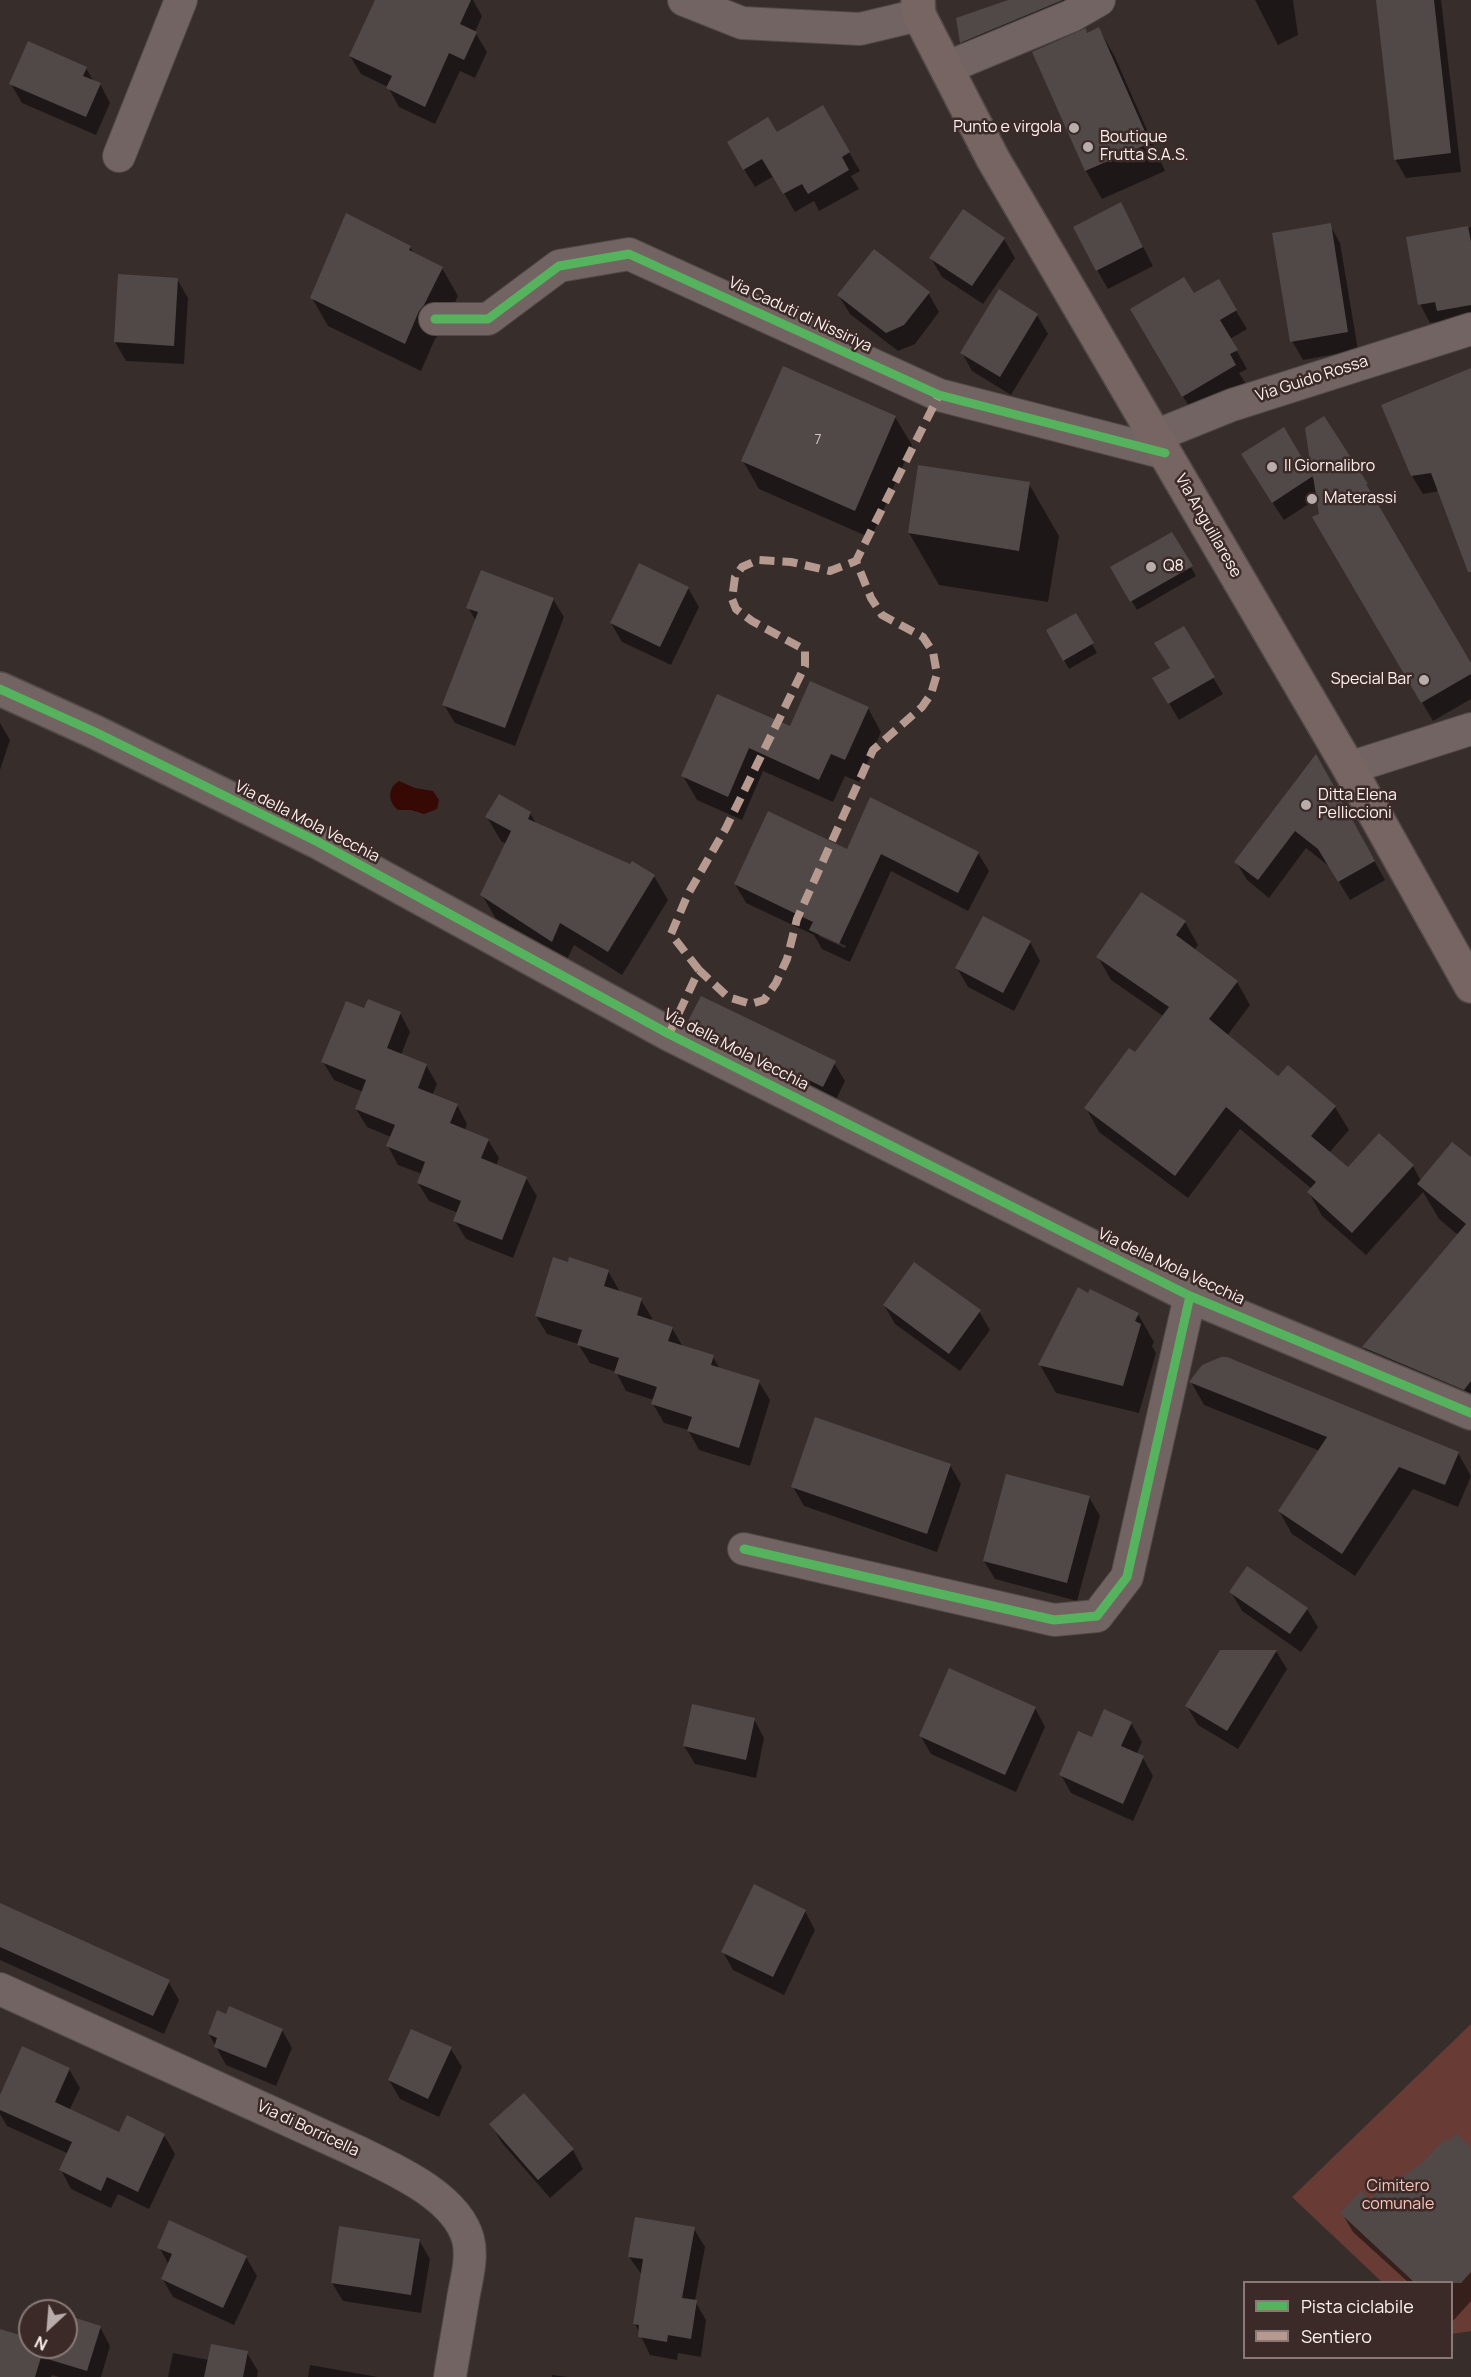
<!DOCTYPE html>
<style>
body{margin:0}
#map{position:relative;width:1471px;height:2377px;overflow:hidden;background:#372e2c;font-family:Manrope,sans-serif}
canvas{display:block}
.legend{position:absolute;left:1243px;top:2281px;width:210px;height:78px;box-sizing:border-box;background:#3b2a27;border:2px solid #897a77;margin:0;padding:8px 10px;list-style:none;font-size:18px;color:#fdf1ef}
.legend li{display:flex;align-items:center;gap:12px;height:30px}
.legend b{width:30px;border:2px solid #897a77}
.north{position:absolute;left:18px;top:2299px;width:60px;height:60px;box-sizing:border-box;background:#3b2a27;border:2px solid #897a77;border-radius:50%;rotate:206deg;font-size:16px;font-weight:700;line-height:24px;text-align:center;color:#fdf1ef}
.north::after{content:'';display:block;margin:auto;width:21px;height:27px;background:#b8adab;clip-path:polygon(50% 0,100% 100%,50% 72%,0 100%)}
</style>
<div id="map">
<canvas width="1471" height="2377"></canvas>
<ul class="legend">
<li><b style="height:8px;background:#56b35d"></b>Pista ciclabile</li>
<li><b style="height:8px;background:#b69a8f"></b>Sentiero</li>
</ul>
<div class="north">N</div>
</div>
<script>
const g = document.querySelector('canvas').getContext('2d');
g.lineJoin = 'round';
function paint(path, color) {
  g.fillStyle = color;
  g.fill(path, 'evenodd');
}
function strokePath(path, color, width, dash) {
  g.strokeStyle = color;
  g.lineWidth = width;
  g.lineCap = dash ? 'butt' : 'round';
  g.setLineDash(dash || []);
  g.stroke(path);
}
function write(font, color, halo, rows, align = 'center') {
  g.font = font + ' Manrope,sans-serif';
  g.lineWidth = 5;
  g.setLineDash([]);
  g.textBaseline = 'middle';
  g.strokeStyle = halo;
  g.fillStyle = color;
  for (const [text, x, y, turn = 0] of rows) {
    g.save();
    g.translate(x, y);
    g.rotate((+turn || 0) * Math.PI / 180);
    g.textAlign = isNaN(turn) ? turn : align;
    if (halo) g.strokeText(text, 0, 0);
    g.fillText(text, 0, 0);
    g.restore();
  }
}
paint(new Path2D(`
 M1471,2024v307l-19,3v-52h-70l-90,-85z`), '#683b34');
paint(new Path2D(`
 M399,781l16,7 18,3 6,9 -2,9 -13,5 -13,-4h-13c-10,-8 -11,-22 1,-29z`), '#370905');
paint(new Path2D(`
 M386,0h87l9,16 -7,16 12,20 -12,26 -15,-7 -25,53 -36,-17 -11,-20 -27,-13 -11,-18z
 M1017,0h69l-114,60 -10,-18z
 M1255,0h38l5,35 -20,10z
 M1377,0h64l20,172 -55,6 -11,-19z
 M1099,29l16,28 50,114 -63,28 -16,-28 -52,-118z
 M86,68l8,14 6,2 10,19 -14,32 -74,-32 -11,-19z
 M823,107l37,64 -9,5 8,13 -40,22 -5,-10 -19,11 -21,-36 -19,11 -16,-26 38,-27z
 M963,211l41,28 11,19 -32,46 -41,-27 -11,-19z
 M1131,223l22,43 -45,23 -11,-19z
 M1330,225l10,18 18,107 -55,10 -11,-19z
 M1471,227v98l-22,4 -5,-8 -14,2 -10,-19 -12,-66z
 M410,247l4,7 28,14 16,28 -18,37 -5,6 -14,32 -93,-45 -16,-28z
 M177,279l11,19 -4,66 -58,-3 -11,-19z
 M1218,281l29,48 -17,10 17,30 -8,4 7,11 -52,31 -62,-105 61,-15z
 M999,291l38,24 11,19 -37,61 -39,-24 -10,-18z
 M929,294l10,18 -24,32 -17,7 -48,-37 -11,-18z
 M1471,371v191l-31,-71 -17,3 -11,-18z
 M895,417l17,28 -41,93 -112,-49 -16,-28z
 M1283,429l32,53 156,184v33l-38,22 -119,-203 7,-3 -3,-17 -34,22 -31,-47z
 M1029,484l30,52 -11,66 -109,-17 -30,-52z
 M1172,534l24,42 -59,34 -25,-42z
 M688,588l11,19 -28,58 -49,-23 -11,-19z
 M553,599l11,18 -49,129 -60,-23 -11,-18 32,-84 -8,-14z
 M1076,615l21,38 -28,16 -21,-38z
 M1183,628l40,66 -44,26 -25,-42 17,-9z
 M868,708l13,24 -22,50 -14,-6 -12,26 -70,-31 -21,49 -45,-20 -14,-24 108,-48z
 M0,723l10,17 -10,30z
 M1326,774l59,106 -35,20 -20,-33 -24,-19 -37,50 -22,-18 -11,-18z
 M500,796l30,17 7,12 93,41 2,-3 22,13 14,24 -46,75 -48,-30 -9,19 -69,-45 -14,-24 24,-51 -5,-3 -14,-24z
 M847,851l131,2 11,18 -21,40 -77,-40 -41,91 -28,-13 -8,-14 -68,-32 -11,-19zM819,933l27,13 -1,2 -26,-12z
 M1185,922l13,23 -4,5 43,32 13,23 -23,31 52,42 9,-11 47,40 14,23 -20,23 19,16 65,-3 8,15 50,-22v259l-88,-36 -20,-35 95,-112 -19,-16 -16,-27 -57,63 -44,-39 -13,-23 3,-4 -72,-60 -52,69 -89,-66 -13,-24 49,-54 28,-38 -52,-36 -13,-23z
 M1030,942l10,19 -26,50 -46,-24 -11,-19z
 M365,1010l35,3 10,19 -9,23 25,10 11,19 -5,12 25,9 10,19 -2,6 23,10 11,18 -3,8 30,12 11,18 -24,62 -47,-19 -11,-18 3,-8 -29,-12 -11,-18 4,-9 -24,-9 -10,-19 3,-9 -24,-10 -11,-18 7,-17 -29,-12 -11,-18z
 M690,1021l144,42 11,18 -11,23 -133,-64z
 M608,1271l11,19 -1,2 23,8 11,18 -1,3 21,7 11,19 30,10 7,12 39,13 11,18 -20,66 -51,-16 -11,-20 -24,-7 -11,-19 1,-4 -28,-9 -10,-19 -26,-9 -12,-19 -31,-10 -11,-18z
 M884,1305l95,6 11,19 -30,41 -65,-47z
 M1138,1314l16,28 -2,4 4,7 -17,60 -83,-20 -16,-28z
 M1191,1382l267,71 13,23 -13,31 -45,-18 -58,87 -63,-42 -13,-23 41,-60 -116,-46z
 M950,1465l11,19 -24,68 -133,-46 -11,-19z
 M1089,1497l11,19 -23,85 -82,-22 -11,-18z
 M1231,1592l76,17 11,18 -17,25 -59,-41z
 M1220,1651h56l11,18 -49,80 -40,-24 -11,-19z
 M1035,1708l10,19 -29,65 -85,-38 -11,-19z
 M754,1719l10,19 -8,40 -61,-14 -11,-18z
 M1131,1723l11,19 -6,13 7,3 10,18 -20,45 -62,-28 -10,-18 32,-36z
 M0,1905l168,76 11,19 -15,34 -164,-74z
 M805,1911l10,19 -31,65 -51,-25 -10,-18z
 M282,2030l10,18 -16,38 -50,-21 -17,-31z
 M451,2049l11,18 -23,50 -39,-18 -11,-19z
 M69,2069l11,19 -11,23 51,23 44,1 11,19 -26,55 -31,-15 -7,14 -40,-19 -10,-19 8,-16 -62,-28 -7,-12v-16z
 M491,2124l82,26 10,19 -33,29 -48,-55z
 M1471,2150v151l-19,21v-40h-44l-55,-50 -11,-19 29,-12 22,-15z
 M694,2229l11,18 -10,54 11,19 -5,37 -23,-4 -1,7 -27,-5 -15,-31 7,-49 -13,-18z
 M419,2240l11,19 -9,54 -78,-12 -11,-18z
 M159,2247l87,10 11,19 -23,49 -61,-28 -11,-19 7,-13z
 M66,2317l34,10 10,19 -9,31h-42l-7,-2 -1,2h-51v-46l30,9v7h36z
 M173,2353l36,7 38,-7 11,18 -1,6h-89z
 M310,2365l68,12h-70z
 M552,2375l17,2h-17z`), '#0007');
paint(new Path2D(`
 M375,0h96l-11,24 17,8 -13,28 -15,-7 -24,54 -39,-19 6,-12 -43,-20z
 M1008,0h55l-103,43 -4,-25z
 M1376,0h58l17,153 -57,7z
 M1099,27l51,116 -65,28 -53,-119 54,-24 1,5z
 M28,41l59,26 -4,9 18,7 -15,34 -77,-33z
 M823,105l27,47 -8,5 7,13 -41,24 -6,-10 -19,10 -21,-35 -19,11 -16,-28 41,-25 9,15z
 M1121,202l22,45 -47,24 -23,-44z
 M963,209l42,29 -33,48 -43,-28z
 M346,213l65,33 -2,4 34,17 -19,38 -5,6 -14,33 -95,-46z
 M1331,223l17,109 -58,10 -18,-109z
 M1468,226l3,16v63l-34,6 -2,-9 -17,3 -12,-68z
 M874,249l56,43 -26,33 -18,8 -49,-38z
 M118,274l60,4 -4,68 -60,-4z
 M1184,277l10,16 25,-14 18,31 -17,10 18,30 -8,4 6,11 -54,32 -52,-88z
 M999,289l39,25 -38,63 -40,-24z
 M783,366l113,50 -41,95 -114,-50z
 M1471,368v204h-3l-37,-99 -20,3 -30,-71z
 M1324,416l44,68h-2l105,179v11l-50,29 -109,-186 7,-3 -6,-38 -41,27 -31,-49 43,-27 28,48 -7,-47z
 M918,465l112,17 -11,69 -111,-18z
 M1172,532l21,34 -63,36 -20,-35z
 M639,563l50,24 -29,60 -50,-24z
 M481,570l73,28 -49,130 -63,-23 36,-93 -12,-4z
 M1076,613l18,30 -31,18 -17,-31z
 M1184,626l31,51 -47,27 -16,-26 18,-10 -16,-25z
 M810,681l59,26 -24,53 -14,-6 -12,26 -70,-32 -21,49 -47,-21 36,-82 73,32z
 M1316,754l59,107 -37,21 -20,-33 -23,-18 -37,49 -24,-18z
 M499,794l32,18 -3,7 102,45 2,-3 23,14 -47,77 -48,-29 -8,19 -72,-47 31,-64 -26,-14z
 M870,797l109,55 -21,41 -77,-39 -42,90 -30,-14 4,-8 -79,-38 34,-73 79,38z
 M1141,892l45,29 -10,14 62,46 -29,38 69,57 10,-11 48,41 -25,30 37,31 31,-34 35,32 -62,68 -45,-41 9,-10 -90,-75 -51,69 -91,-68 45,-60 6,4 34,-45 -73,-50z
 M983,916l48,25 -28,52 -48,-25z
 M701,996l135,65 -13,26 -135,-66z
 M368,999l33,13 -14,36 40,16 -9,24 40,16 -8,19 39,16 -8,19 46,19 -25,63 -49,-19 8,-20 -44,-18 8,-21 -39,-16 9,-21 -40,-16 11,-29 -45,-18 25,-61 18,7z
 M1452,1142l19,15v224l-7,9 -102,-43 104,-123 -49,-40z
 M553,1257l15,5 1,-5 40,13 -5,16 38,12 -5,17 36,12 -5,14 46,14 -3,10 49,15 -21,68 -52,-17 5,-14 -41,-13 6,-17 -43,-14 5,-15 -42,-13 5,-15 -47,-14z
 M914,1262l67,48 -32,44 -66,-49z
 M1078,1287l10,6 2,-4 49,24 -4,8 6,3 -18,62 -85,-21z
 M1221,1357h6l232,95 -14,33 -46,-18 -57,87 -64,-43 49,-74 -138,-55 13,-17z
 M815,1417l136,47 -24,70 -136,-47z
 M1006,1474l84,22 -23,87 -84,-22z
 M1247,1566l61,42 -18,26 -61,-42z
 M1220,1650h57l-50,81 -42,-25z
 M949,1668l87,39 -31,68 -86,-39z
 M692,1704l63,14 -9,42 -63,-14z
 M1104,1709l28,13 -11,24 23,10 -21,48 -64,-29 19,-44 14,6z
 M754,1884l52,26 -33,67 -52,-25z
 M0,1903l170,77 -17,36 -153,-69z
 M229,2006l54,23 -17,39 -52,-21 3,-9 -9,-4 9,-24 9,4z
 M411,2029l41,18 -24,52 -40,-19z
 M22,2046l48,22 -15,34 64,30 8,-17 38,19 -27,58 -31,-15 -6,14 -42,-21 13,-28 -72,-32v-15z
 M524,2093l50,56 -36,31 -49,-56z
 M1456,2133l15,15v124l-10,11h-46l-75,-70 21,-22 9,8 19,-19 4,4 30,-22 23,-24 3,3z
 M635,2217l60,10 -13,71 15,2 -6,39 -23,-4 -1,7 -29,-5 1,-12 -6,-1 10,-65 -15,-2z
 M169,2220l78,36 -24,52 -62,-29 11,-25 -15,-6z
 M339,2226l81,13 -9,56 -80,-12z
 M66,2315l35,11 -14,45 -46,-14 -6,20h-35v-48l30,9v9h36z
 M211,2344l37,7 -5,26h-39z`), '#504947');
const minor = new Path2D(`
 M684,0l58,23 118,6 59,-14
 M946,68l125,-52 28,-16
 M119,156l62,-156
 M435,319h53l71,-53 70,-12 310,141 226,58
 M1155,436l77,-31 239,-76
 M1349,768l122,-39
 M744,1549l310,71 43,-4 30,-39 63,-281
 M0,1989l354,161c37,18 102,45 114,89 5,19 -2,42 -5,60 -4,26 -9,52 -13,78`);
const tertiary = new Path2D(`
 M0,689l95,43 223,110 351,192 521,262 281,117`);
const secondary = new Path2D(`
 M918,0l1,15 74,144 356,609 122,218`);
strokePath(minor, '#524a48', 34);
strokePath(tertiary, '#524a48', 36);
strokePath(secondary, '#524a48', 36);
strokePath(minor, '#726462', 32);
strokePath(tertiary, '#726462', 33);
strokePath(secondary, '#776563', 33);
strokePath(new Path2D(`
 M699,970l-28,-36 17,-40 38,-66 79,-162v-16l-53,-29 -16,-12 -4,-10 3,-22 7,-10 16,-7 33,2 39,9 26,-10
 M669,1034l30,-64 29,27 23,7 13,-4 12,-17 11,-24 10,-40 76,-169 49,-43 9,-13 6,-20 -4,-22 -10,-15 -41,-22 -11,-17 -15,-37 83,-166`), '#b69a8f', 8, [15, 8]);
strokePath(new Path2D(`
 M435,319h53l71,-53 70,-12 310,141 226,58
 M0,689l95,43 223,110 351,192 521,262 281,117
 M744,1549l310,71 43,-4 30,-39 63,-281`), '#56b35d', 9);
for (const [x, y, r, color] of [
 [1074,128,6,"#b8adab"],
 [1088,147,6,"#b8adab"],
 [1272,467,6,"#b8adab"],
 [1312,499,6,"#b8adab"],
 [1151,567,6,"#b8adab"],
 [1424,680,6,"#b8adab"],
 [1306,805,6,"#b8adab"]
]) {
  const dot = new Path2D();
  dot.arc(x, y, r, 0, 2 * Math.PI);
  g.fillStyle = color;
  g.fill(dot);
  strokePath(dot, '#3b2a27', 2);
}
write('14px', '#d2c7c5', null, [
 ["7",818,440]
]);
write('16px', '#fdf1ef', '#3b2a27', [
 ["Punto e virgola",1062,128,"right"],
 ["Boutique",1100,138],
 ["Frutta S.A.S.",1100,156],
 ["Il Giornalibro",1284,467],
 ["Materassi",1324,499],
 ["Q8",1163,567],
 ["Special Bar",1412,680,"right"],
 ["Ditta Elena",1318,796],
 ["Pelliccioni",1318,814]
], 'left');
write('16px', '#fdf1ef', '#3b2a27', [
 ["Via Caduti di Nissiriya",800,315,25],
 ["Via Guido Rossa",1312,379,-18],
 ["Via Anguillarese",1208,526,60],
 ["Via della Mola Vecchia",307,822,27],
 ["Via della Mola Vecchia",736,1050,27],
 ["Via della Mola Vecchia",1171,1267,25],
 ["Via di Borricella",308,2129,25]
]);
write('16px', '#fbc3b8', '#3b2a27', [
 ["Cimitero",1398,2187],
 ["comunale",1398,2205]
]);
</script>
